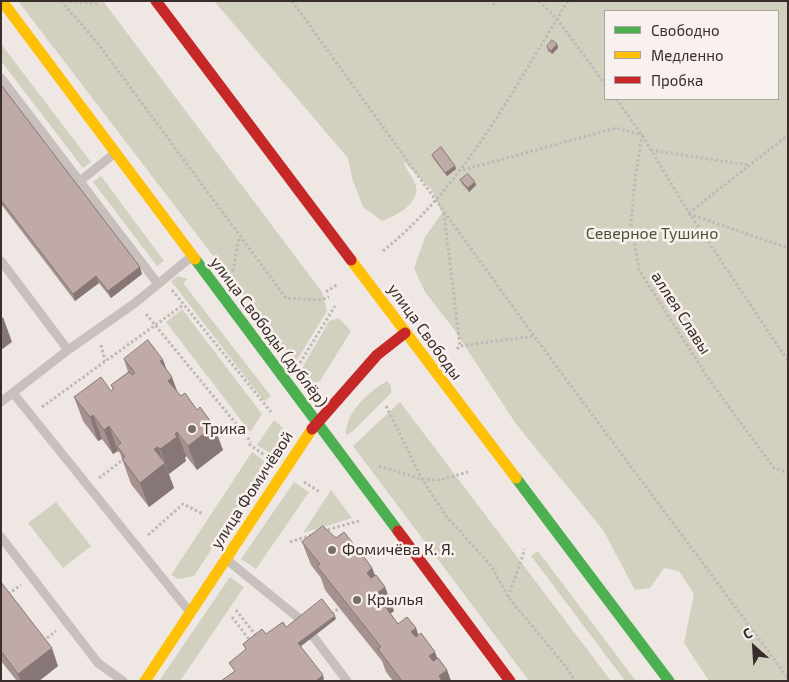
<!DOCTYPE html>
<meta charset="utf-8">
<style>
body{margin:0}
#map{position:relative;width:789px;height:682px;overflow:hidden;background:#eee7e4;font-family:"Exo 2",sans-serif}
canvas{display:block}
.frame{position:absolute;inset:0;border:2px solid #382d2b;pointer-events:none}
.legend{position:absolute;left:604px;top:10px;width:175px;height:90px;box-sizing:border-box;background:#f9f1ed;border:1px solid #aca39f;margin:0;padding:6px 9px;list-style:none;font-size:15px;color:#382d2b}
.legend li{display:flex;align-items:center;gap:10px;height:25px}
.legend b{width:25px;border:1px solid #aca39f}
.north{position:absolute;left:729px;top:622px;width:50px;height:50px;-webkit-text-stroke:4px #f9f1ed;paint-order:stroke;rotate:334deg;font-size:14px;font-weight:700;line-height:20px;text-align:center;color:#382d2b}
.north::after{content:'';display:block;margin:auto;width:18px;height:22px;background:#382d2b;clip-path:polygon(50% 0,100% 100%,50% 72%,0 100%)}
</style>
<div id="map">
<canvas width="789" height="682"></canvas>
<div class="frame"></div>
<ul class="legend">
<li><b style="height:6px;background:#4caf50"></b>Свободно</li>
<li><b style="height:6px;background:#ffc107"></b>Медленно</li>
<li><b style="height:6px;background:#c62828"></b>Пробка</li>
</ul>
<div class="north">С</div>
</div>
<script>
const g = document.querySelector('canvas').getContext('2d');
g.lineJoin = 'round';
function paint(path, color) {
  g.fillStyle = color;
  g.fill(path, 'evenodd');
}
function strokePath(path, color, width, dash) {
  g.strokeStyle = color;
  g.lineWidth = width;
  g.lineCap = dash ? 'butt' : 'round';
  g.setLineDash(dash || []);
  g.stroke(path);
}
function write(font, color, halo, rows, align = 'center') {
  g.font = font + ' "Exo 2",sans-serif';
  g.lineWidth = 5;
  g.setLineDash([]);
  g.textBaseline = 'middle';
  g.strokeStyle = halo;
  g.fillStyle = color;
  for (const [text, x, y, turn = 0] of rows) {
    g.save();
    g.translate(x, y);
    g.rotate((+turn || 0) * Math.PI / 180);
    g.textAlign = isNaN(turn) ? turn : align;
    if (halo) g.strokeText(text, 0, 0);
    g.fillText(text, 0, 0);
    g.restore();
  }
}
paint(new Path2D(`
 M18,1h85l219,291 5,19 -32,52z
 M214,1h574v680h-79l-25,-38 10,-49 -15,-23 -15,-3 -14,20 -15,2 -32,-60 -87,-106 -63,-96 -28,-36 -11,-24 11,-31 17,-24 -11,-24 -28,-28c3,8 10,17 13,25 4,18 -21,30 -34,35l-19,-14 -11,-29 -4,-20zM605,11h173v88h-173z
 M1,44l90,118 -8,6 -82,-107z
 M101,176l63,85 -7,5 -64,-84z
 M178,276l10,3 -5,4 88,113 -7,5 -93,-120z
 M182,309l80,105 -12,18 -84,-110z
 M339,318l12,13 -31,50 -13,4 -10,-8 32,-56z
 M387,381l4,5v7l-38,38 -7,4c-1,-22 22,-43 41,-54z
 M400,402l211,279h-82l-176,-235z
 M274,420l9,8 -10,27 -16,-10z
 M252,452l15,11 -73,113 -16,3 -7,-4z
 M294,482l15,10 -53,77 -15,-10z
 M331,490l21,28 -49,15z
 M56,502l35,44 -28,22 -35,-45z
 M538,551l98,130h-11l-94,-125z
 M230,577l14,10 -64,94h-21z`), '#d2d1c0');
strokePath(new Path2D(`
 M61,1l35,40 190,257 35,2 8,-3
 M65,1l34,3
 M292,1l242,335 254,342
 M539,1l18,18 48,65
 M493,5l3,-4
 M616,99l26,36 47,78 99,148
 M651,150l97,15
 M463,170l153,-42 26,7 -7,46 -4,43 8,46 71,111 64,87 14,5
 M444,213l16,133
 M689,213l99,-78
 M689,214l99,34
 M383,251c82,-66 130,-162 185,-250
 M233,271l6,-33
 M172,290l99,122
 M326,292l12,-8
 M146,314l105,128
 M101,345l4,16
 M457,349l3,-3 74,-10
 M300,363l35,-57
 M386,406l36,73 24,37 46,51 16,30 59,71 8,13
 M42,407l141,-102
 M249,444l18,13
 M379,466l43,13 18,1 28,-8
 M99,478l25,-19
 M304,482l16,10
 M323,531l36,-10
 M148,535l35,-31 20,10
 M290,542l25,-8
 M8,594l13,-9
 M508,597l17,-48
 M236,610l21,27
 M332,614l7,-6
 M232,617l19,25
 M43,641l13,-10`), '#bfb8b6', 3, [2.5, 2.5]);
strokePath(new Path2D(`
 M1,78l157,206
 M80,181l35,-28
 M1,261l67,89 -67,52
 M68,350l67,-47 56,-46
 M13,393l176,218
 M1,537l97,126 25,18
 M226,559l75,61
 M313,636l34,45`), '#c7c0bd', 9);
strokePath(new Path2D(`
 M195,259l203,272
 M516,478l153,203`), '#4caf50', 11);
strokePath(new Path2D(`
 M2,1l193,258
 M351,260l165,218
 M145,681l167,-252`), '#ffc107', 11);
strokePath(new Path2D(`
 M156,1l195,259
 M312,429l65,-74 28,-22
 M398,531l112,150`), '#c62828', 11);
paint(new Path2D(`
 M557,44l1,4 -6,6 -4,-3 -1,-4z
 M1,85l141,189 -31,24 -12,-15 -24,18 -74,-97z
 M432,155l23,11 1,3 -9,7 -14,-18z
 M460,180l16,5 -7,7 -7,-8z
 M124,359l39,1 3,9 12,24 45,57 -26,20 -11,-14 -1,2 1,3 -17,13 5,14 -25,19 -18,-23 -11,-31 -2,-2 -5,3 -11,-15 -4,2 -15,-20 -9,-24 37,-6 2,-1 -2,-5 17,-13z
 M336,538l21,14 15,16 3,7 10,12 9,24 -4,3 8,10 18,4 2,7 29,35 4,11h-58l-7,-9 -4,-11 -57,-71 -4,-12 -10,-13 -9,-23z
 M1,582l57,84 -19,15h-22l-16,-20z`), '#a59290');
paint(new Path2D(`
 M557,44l1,4 -6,6 -1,-3z
 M455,166l1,3 -9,7 -2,-3z
 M475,182l1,3 -7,7 -1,-4z
 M140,267l2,7 -31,24 -3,-7z
 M96,276l3,7 -24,18 -2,-7z
 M3,317l9,25 -11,8v-31z
 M163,360l7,19 2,-2 9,25 -4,3 -17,-44z
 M93,415l9,24 -4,2 -8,-24z
 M109,426l9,25 -5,3 -9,-24z
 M214,426l9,24 -26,20 -9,-24z
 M177,432l9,24 -1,2 1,3 -17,13 -9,-25z
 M158,447l16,41 -25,19 -9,-24 14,-34z
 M355,546l8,24 -13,-20z
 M372,568l9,23 4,-4 9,24 -10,7 -17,-45z
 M335,616l1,3 -36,28 -2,-4z
 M416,628l8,24 -13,-20z
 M52,648l6,18 -19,15h-18l-3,-7z
 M435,652l8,21 4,-3 4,11h-11l-11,-25z
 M323,675l1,4 -2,2h-6z`), '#867776');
const building = new Path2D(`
 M552,40l5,4 -6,7 -4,-4z
 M1,85l139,182 -32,24 -12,-15 -23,18 -72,-94z
 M441,147l14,19 -10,7 -13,-18z
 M468,174l7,8 -7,6 -8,-8z
 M148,340l15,20 -3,1 12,16 -4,4 13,15 4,-3 12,17 3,-3 14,19 -26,20 -11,-14 -2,2 2,3 -17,12 -2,-2 -4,2 11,14 -25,20 -18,-24 3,-2 -8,-11 4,-3 -6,-8 -6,-9 -5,4 -11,-15 -3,2 -16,-20 27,-20 10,14 3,-2 -3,-4 18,-13 3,3 3,-2 -11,-14z
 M323,526l13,12 8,-6 11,14 -5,4 3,4 6,-4 13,18 -5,5 4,5 5,-3 9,12 -9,7 22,30 9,-7 9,11 -5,4 5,5 5,-4 14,19 -6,4 4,5 5,-3 9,12 -8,6 3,5h-40l-24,-32 3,-2 -64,-81 3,-2 -18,-22z
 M1,582l51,66 -34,26 -17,-23z
 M322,599l13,17 -37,27 25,32 -7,6h-95l14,-10 -6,-8 17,-14 -3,-5 19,-15 4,5 17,-12 3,5z`);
paint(building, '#c0aaa8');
strokePath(building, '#867776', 1);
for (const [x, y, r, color] of [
 [192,429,5,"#786e6c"],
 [332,550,5,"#786e6c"],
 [357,600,5,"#786e6c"]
]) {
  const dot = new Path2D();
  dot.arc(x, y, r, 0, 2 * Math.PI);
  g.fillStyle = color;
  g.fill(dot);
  strokePath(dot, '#f9f1ed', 2);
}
write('16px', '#4d5332', '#f9f1ed', [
 ["Северное Тушино",652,234]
]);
write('16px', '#382d2b', '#f9f1ed', [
 ["аллея Славы",681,313,57],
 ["улица Свободы (дублёр)",269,332,53],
 ["улица Свободы",425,332,54],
 ["улица Фомичёвой",252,490,-57]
]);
write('16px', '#382d2b', '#f9f1ed', [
 ["Трика",202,429],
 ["Фомичёва К. Я.",342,550],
 ["Крылья",367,600]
], 'left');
</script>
